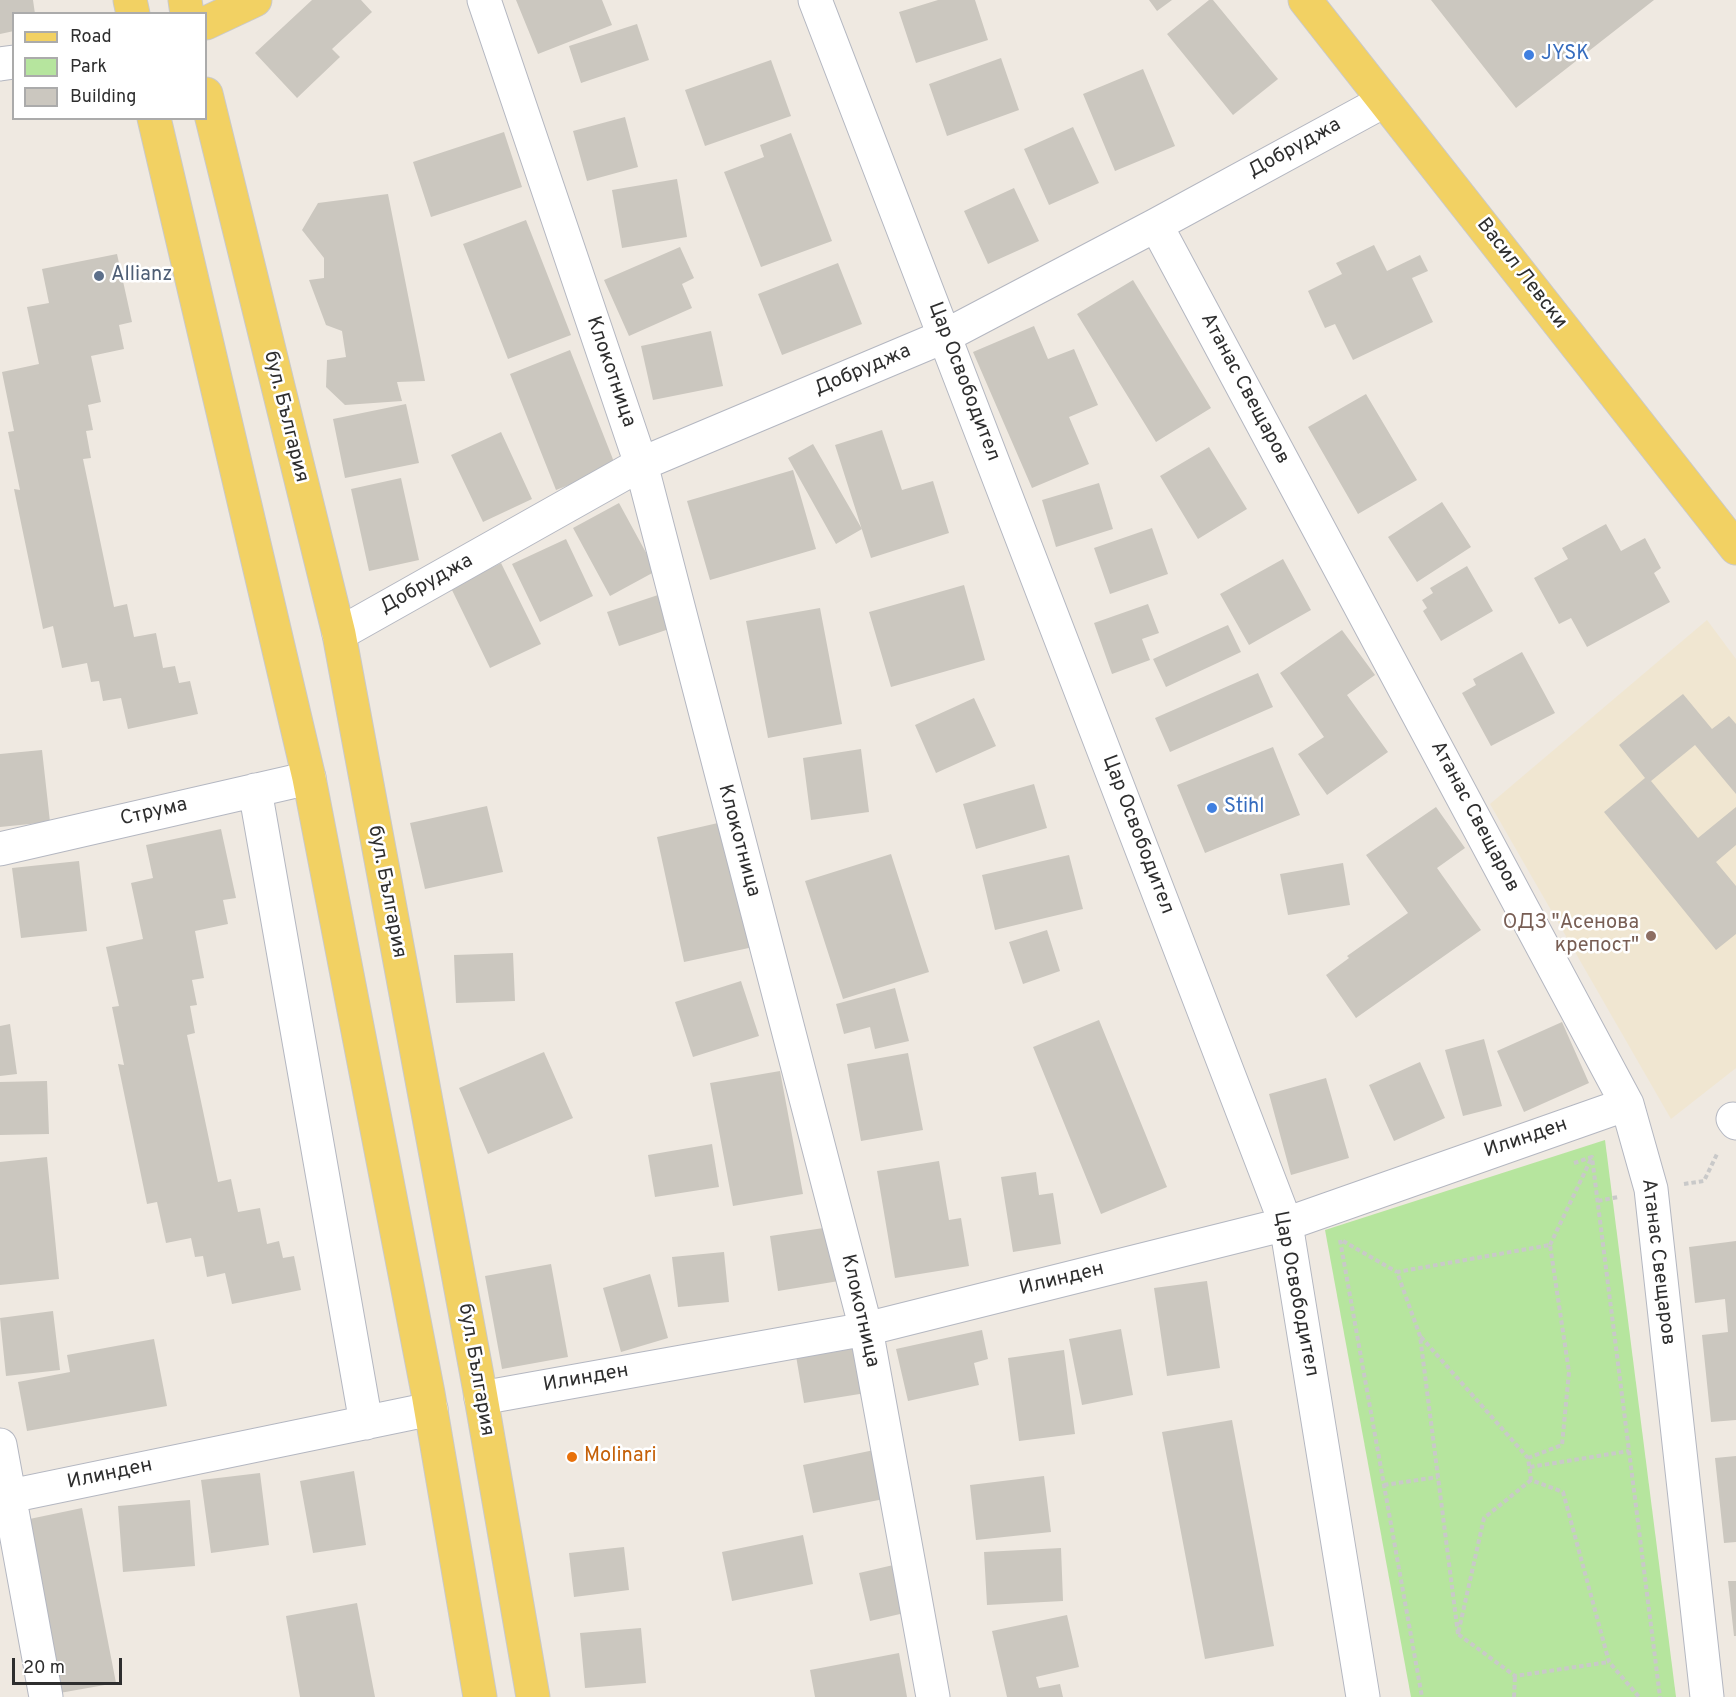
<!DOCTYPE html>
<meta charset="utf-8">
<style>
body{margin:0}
#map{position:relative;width:1736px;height:1697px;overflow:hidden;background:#efe9e1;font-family:Overpass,sans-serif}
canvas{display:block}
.legend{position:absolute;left:12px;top:12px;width:195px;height:108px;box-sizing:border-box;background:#fff;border:2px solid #ababab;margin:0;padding:8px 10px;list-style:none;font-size:18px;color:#2e2e2e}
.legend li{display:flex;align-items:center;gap:12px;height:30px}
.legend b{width:30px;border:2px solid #ababab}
.scale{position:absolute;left:12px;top:1658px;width:110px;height:27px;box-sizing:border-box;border:3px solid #2e2e2e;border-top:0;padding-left:8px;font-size:18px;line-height:21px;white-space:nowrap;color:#2e2e2e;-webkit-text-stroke:4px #fff;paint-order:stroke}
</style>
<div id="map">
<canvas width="1736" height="1697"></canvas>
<ul class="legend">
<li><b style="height:8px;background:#f2d163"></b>Road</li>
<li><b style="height:16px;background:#b6e59e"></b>Park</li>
<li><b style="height:16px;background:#cbc7bf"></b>Building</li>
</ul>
<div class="scale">20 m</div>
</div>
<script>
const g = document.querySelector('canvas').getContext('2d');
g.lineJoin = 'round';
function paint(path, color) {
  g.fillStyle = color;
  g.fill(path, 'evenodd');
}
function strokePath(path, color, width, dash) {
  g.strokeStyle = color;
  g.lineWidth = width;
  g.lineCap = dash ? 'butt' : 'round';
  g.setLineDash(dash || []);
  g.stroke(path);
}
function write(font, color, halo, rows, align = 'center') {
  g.font = font + ' Overpass,sans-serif';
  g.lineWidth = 5;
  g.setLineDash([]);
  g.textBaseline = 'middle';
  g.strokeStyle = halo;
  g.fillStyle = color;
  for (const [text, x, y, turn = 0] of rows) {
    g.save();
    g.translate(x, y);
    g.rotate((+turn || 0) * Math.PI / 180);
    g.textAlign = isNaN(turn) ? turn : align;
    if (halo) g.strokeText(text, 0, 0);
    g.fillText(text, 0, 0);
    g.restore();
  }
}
paint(new Path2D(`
 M1707,620l29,39v409l-65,51 -181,-315z`), '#f0e6d1');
paint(new Path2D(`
 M1605,1140l71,557h-265l-86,-467z`), '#b6e59e');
paint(new Path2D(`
 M0,0h33l2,14h-21v17l-14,3z
 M312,0h49l11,12 -40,37 8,8 -43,41 -42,-45z
 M516,0h86l10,25 -74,29z
 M938,0h37l13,40 -72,23 -17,-51z
 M1149,0h23l-15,11z
 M1209,0h4l65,79 -45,36 -66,-81z
 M1431,0h223l-138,108z
 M637,24l12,36 -68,23 -12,-37z
 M1001,58l18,52 -72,26 -18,-52z
 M771,60l20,56 -86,30 -20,-56z
 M1143,69l32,77 -60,25 -32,-77z
 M625,117l13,50 -51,14 -14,-50z
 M1073,127l26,56 -50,22 -25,-56z
 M504,132l18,55 -91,30 -18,-55z
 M791,133l41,108 -71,26 -37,-95 40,-15 -4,-12z
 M677,179l10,58 -65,11 -10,-58z
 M1014,188l25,53 -51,23 -24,-53z
 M388,194l37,187 -28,1 5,19 -57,4 -19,-18 1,-27 19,-3 -4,-26 -16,-6 -17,-45 15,-2v-20l-22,-28 16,-27z
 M526,220l45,115 -63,24 -45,-115z
 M1374,245l13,26 33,-16 8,16 -16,7 21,44 -80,38 -18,-36 -10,4 -17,-37 34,-17 -6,-11z
 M680,247l14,31 -12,6 10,24 -63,28 -25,-56z
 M117,254l15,68 -13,3 5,24 -33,7 10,46 -13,3 5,25 -7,1 5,27 -8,1 31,148 13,-3 7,33 22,-4 7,35 12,-2 4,17 11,-2 8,33 -70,15 -7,-31 -18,3 -4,-20 -8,1 -4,-19 -25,5 -9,-42 -10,3 -29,-140 6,1 -12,-58 6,-1 -12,-59 37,-8 -12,-57 22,-4 -7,-34z
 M838,263l24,61 -80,31 -24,-61z
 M1133,280l78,128 -55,34 -79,-128z
 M1034,326l14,33 26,-10 24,56 -29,12 20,47 -57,24 -59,-136z
 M711,331l12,55 -70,14 -12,-54z
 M570,350l46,117 -60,23 -46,-116z
 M1366,394l51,86 -59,34 -50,-87z
 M406,404l13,59 -74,15 -12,-59z
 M882,430l20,60 31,-9 16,52 -78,25 -36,-113z
 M501,432l31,67 -49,23 -32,-67z
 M813,444l49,85 -26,15 -48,-86z
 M1209,447l38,62 -49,30 -38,-63z
 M793,470l23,79 -106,31 -23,-79z
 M401,478l18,82 -50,11 -18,-82z
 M1099,483l14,46 -57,18 -14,-47z
 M1442,502l29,45 -54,35 -29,-45z
 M619,503l37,68 -46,25 -37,-68z
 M1606,524l15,27 24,-13 16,30 -7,5 16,29 -83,45 -16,-29 -12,6 -25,-46 34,-19 -6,-11z
 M1152,528l16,46 -58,20 -16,-46z
 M566,539l27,57 -53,26 -28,-58z
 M1283,559l28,51 -62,35 -29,-51z
 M501,563l40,81 -51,24 -39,-80z
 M1467,566l26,45 -52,30 -18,-30 4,-3 -5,-8 11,-7 -3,-5z
 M964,585l21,75 -94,27 -22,-75z
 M664,593l11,34 -56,19 -12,-34z
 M1148,604l11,29 -17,6 8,21 -38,14 -18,-51z
 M820,608l22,116 -74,14 -22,-117z
 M1228,625l13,27 -75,35 -13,-28z
 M1342,630l33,45 -28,20 41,57 -61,43 -29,-41 26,-17 -44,-64z
 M1522,652l33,61 -64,33 -29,-53 14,-8 -3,-6z
 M1258,673l15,34 -103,45 -15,-34z
 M1683,694l29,35 17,-13 7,8v70l-41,-49 -44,36 47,57 38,-31v38l-20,17 20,24v48l-20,16 -112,-138 41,-34 -26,-33z
 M974,698l22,48 -60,27 -21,-48z
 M1273,747l27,68 -95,38 -28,-68z
 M861,749l8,63 -58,8 -8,-62z
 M42,750l8,72 -50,5v-73z
 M1034,784l13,44 -71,21 -13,-45z
 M487,806l16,66 -78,17 -15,-66z
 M1436,807l29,41 -28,20 44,62 -125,88 -30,-43 23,-17 -2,-2 61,-43 -42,-58z
 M731,820l27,126 -74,16 -27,-125z
 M221,829l15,69 -13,2 5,24 -33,7 9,47 -12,2 5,25 -7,1 5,27 -8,2 31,147 13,-3 7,33 22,-4 7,36 12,-3 4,17 11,-2 7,34 -69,14 -7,-31 -18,4 -4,-21 -8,1 -4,-19 -25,5 -9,-41 -10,2 -29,-140 6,1 -12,-58 7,-1 -13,-59 37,-8 -12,-56 22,-5 -7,-33z
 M891,854l38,118 -86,27 -38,-118z
 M1069,855l14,54 -88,21 -13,-55z
 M79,861l8,70 -66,7 -9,-70z
 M1343,863l7,42 -62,10 -8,-41z
 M1047,930l13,41 -37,13 -14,-42z
 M513,953l2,48 -59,2 -2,-48z
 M741,981l18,55 -66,21 -18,-55z
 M895,988l14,53 -34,8 -5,-22 -26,7 -8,-30z
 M1099,1020l68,167 -66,27 -68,-167z
 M1562,1022l27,61 -65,29 -27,-61z
 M10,1024l7,50 -17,2v-50z
 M1484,1039l18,67 -39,10 -18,-66z
 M544,1052l29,66 -85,36 -29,-66z
 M908,1053l15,77 -62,11 -14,-77z
 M1420,1062l25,56 -51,23 -25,-56z
 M780,1071l23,123 -70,12 -23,-123z
 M1326,1078l23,80 -58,17 -22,-81z
 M47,1081l2,53 -49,1v-53z
 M712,1144l7,43 -64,10 -7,-42z
 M47,1157l12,122 -59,6v-123z
 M939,1161l10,59 12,-2 8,48 -74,12 -18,-107z
 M1036,1172l3,23 14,-2 8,51 -48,8 -12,-75z
 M837,1226l8,54 -67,11 -8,-55z
 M1736,1241v179l-25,2 -9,-87 26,-3 -3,-33 -30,4 -6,-56z
 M724,1252l5,50 -51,5 -6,-50z
 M551,1264l17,93 -66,12 -17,-93z
 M650,1274l18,64 -47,14 -18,-64z
 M1207,1281l13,87 -53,8 -13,-88z
 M53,1311l7,59 -54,6 -6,-58z
 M1121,1329l12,66 -51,10 -13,-66z
 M982,1330l6,29 -14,4 5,22 -71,16 -12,-52z
 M154,1339l13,67 -140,25 -9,-49 52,-10 -3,-17z
 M864,1344l8,48 -68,11 -8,-47z
 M1064,1350l11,84 -56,7 -11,-83z
 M1232,1420l42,226 -69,13 -43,-227z
 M874,1450l10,49 -71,14 -10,-48z
 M1736,1456v86l-12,1 -9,-85z
 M354,1471l12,74 -53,8 -13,-72z
 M260,1473l9,72 -58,8 -10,-73z
 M1044,1476l7,56 -75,8 -6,-55z
 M190,1500l5,66 -72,6 -5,-66z
 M82,1508l34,175 -62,11 -34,-173z
 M803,1535l10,49 -81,17 -10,-49z
 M624,1547l5,43 -55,7 -5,-44z
 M1061,1548l2,53 -76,4 -3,-53z
 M902,1563l11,48 -43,10 -11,-48z
 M1728,1581h8v55h-2z
 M357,1603l18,94h-75l-14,-81z
 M1067,1615l12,52 -43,10 3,11 21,-4 3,13h-56l-15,-66z
 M641,1628l5,55 -61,5 -5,-55z
 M899,1653l8,44h-92l-5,-27z`), '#cbc7bf');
const minor = new Path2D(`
 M484,0l157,464 225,865 67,368
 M815,0l471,1224 77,473
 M0,64l14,-2
 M1156,225l471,879 24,85 56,508
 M339,634l302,-170 304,-128 211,-111 228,-124
 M255,790l111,633
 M0,849l309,-71
 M1733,1119l3,4
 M481,1398l385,-69 420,-105 341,-120
 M0,1445l46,252
 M0,1498l431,-89`);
const major = new Path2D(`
 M130,0l3,14
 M185,0l2,14
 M1305,0l431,548
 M206,23l49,-23
 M206,94l133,540 140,752 54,311
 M154,118l155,660 119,615 52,304`);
strokePath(minor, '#b4b7c1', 35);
strokePath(major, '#c9c9c9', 35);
strokePath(new Path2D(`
 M1574,1163l18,-6 68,540
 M1684,1184l20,-3 14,-29
 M1598,1201l20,-4
 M1340,1240l82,457
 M1343,1241l54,31
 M1550,1245l41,-86
 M1421,1337l107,121 3,22 32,12 46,170 30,35
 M1530,1467l99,-16
 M1531,1480l-47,38 -26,116 57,42 94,-14
 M1384,1485l54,-8
 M1458,1634l-38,-298 -23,-64 153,-27 19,127 -7,73 -34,13
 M1514,1697l1,-21`), '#c9c9c9', 4, [4.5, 3]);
strokePath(minor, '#fff', 33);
strokePath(major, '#f2d163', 33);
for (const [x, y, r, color] of [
 [1529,55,6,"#3f7fe0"],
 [99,276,6,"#5c6f8a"],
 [1212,808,6,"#3f7fe0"],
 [1651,936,6,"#8d6e63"],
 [572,1457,6,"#e8710a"]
]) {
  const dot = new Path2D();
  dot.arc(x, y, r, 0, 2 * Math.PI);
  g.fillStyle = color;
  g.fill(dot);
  strokePath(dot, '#fff', 2);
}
write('20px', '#366cbe', '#fff', [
 ["JYSK",1541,55],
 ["Stihl",1224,808]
], 'left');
write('20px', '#2e2e2e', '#fff', [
 ["Добруджа",1295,149,-29],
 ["Васил Левски",1521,274,52],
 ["Добруджа",863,371,-23],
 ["Клокотница",610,372,71],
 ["Цар Освободител",963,382,69],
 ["Атанас Свещаров",1244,389,62],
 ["бул. България",285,417,76],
 ["Добруджа",427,585,-29],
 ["Струма",154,813,-13],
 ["Атанас Свещаров",1474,817,62],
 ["Цар Освободител",1137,835,69],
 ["Клокотница",738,841,75],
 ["бул. България",386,892,79],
 ["Илинден",1526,1139,-19],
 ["Атанас Свещаров",1657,1262,83],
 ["Илинден",1062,1280,-14],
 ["Цар Освободител",1295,1294,79],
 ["Клокотница",859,1311,77],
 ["бул. България",475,1370,80],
 ["Илинден",586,1379,-10],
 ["Илинден",110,1475,-12]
]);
write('20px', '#4e5e75', '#fff', [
 ["Allianz",111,276]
], 'left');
write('20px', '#785e54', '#fff', [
 ["ОДЗ \"Асенова",1639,924],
 ["крепост\"",1639,947]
], 'right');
write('20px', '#c56008', '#fff', [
 ["Molinari",584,1457]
], 'left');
</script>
